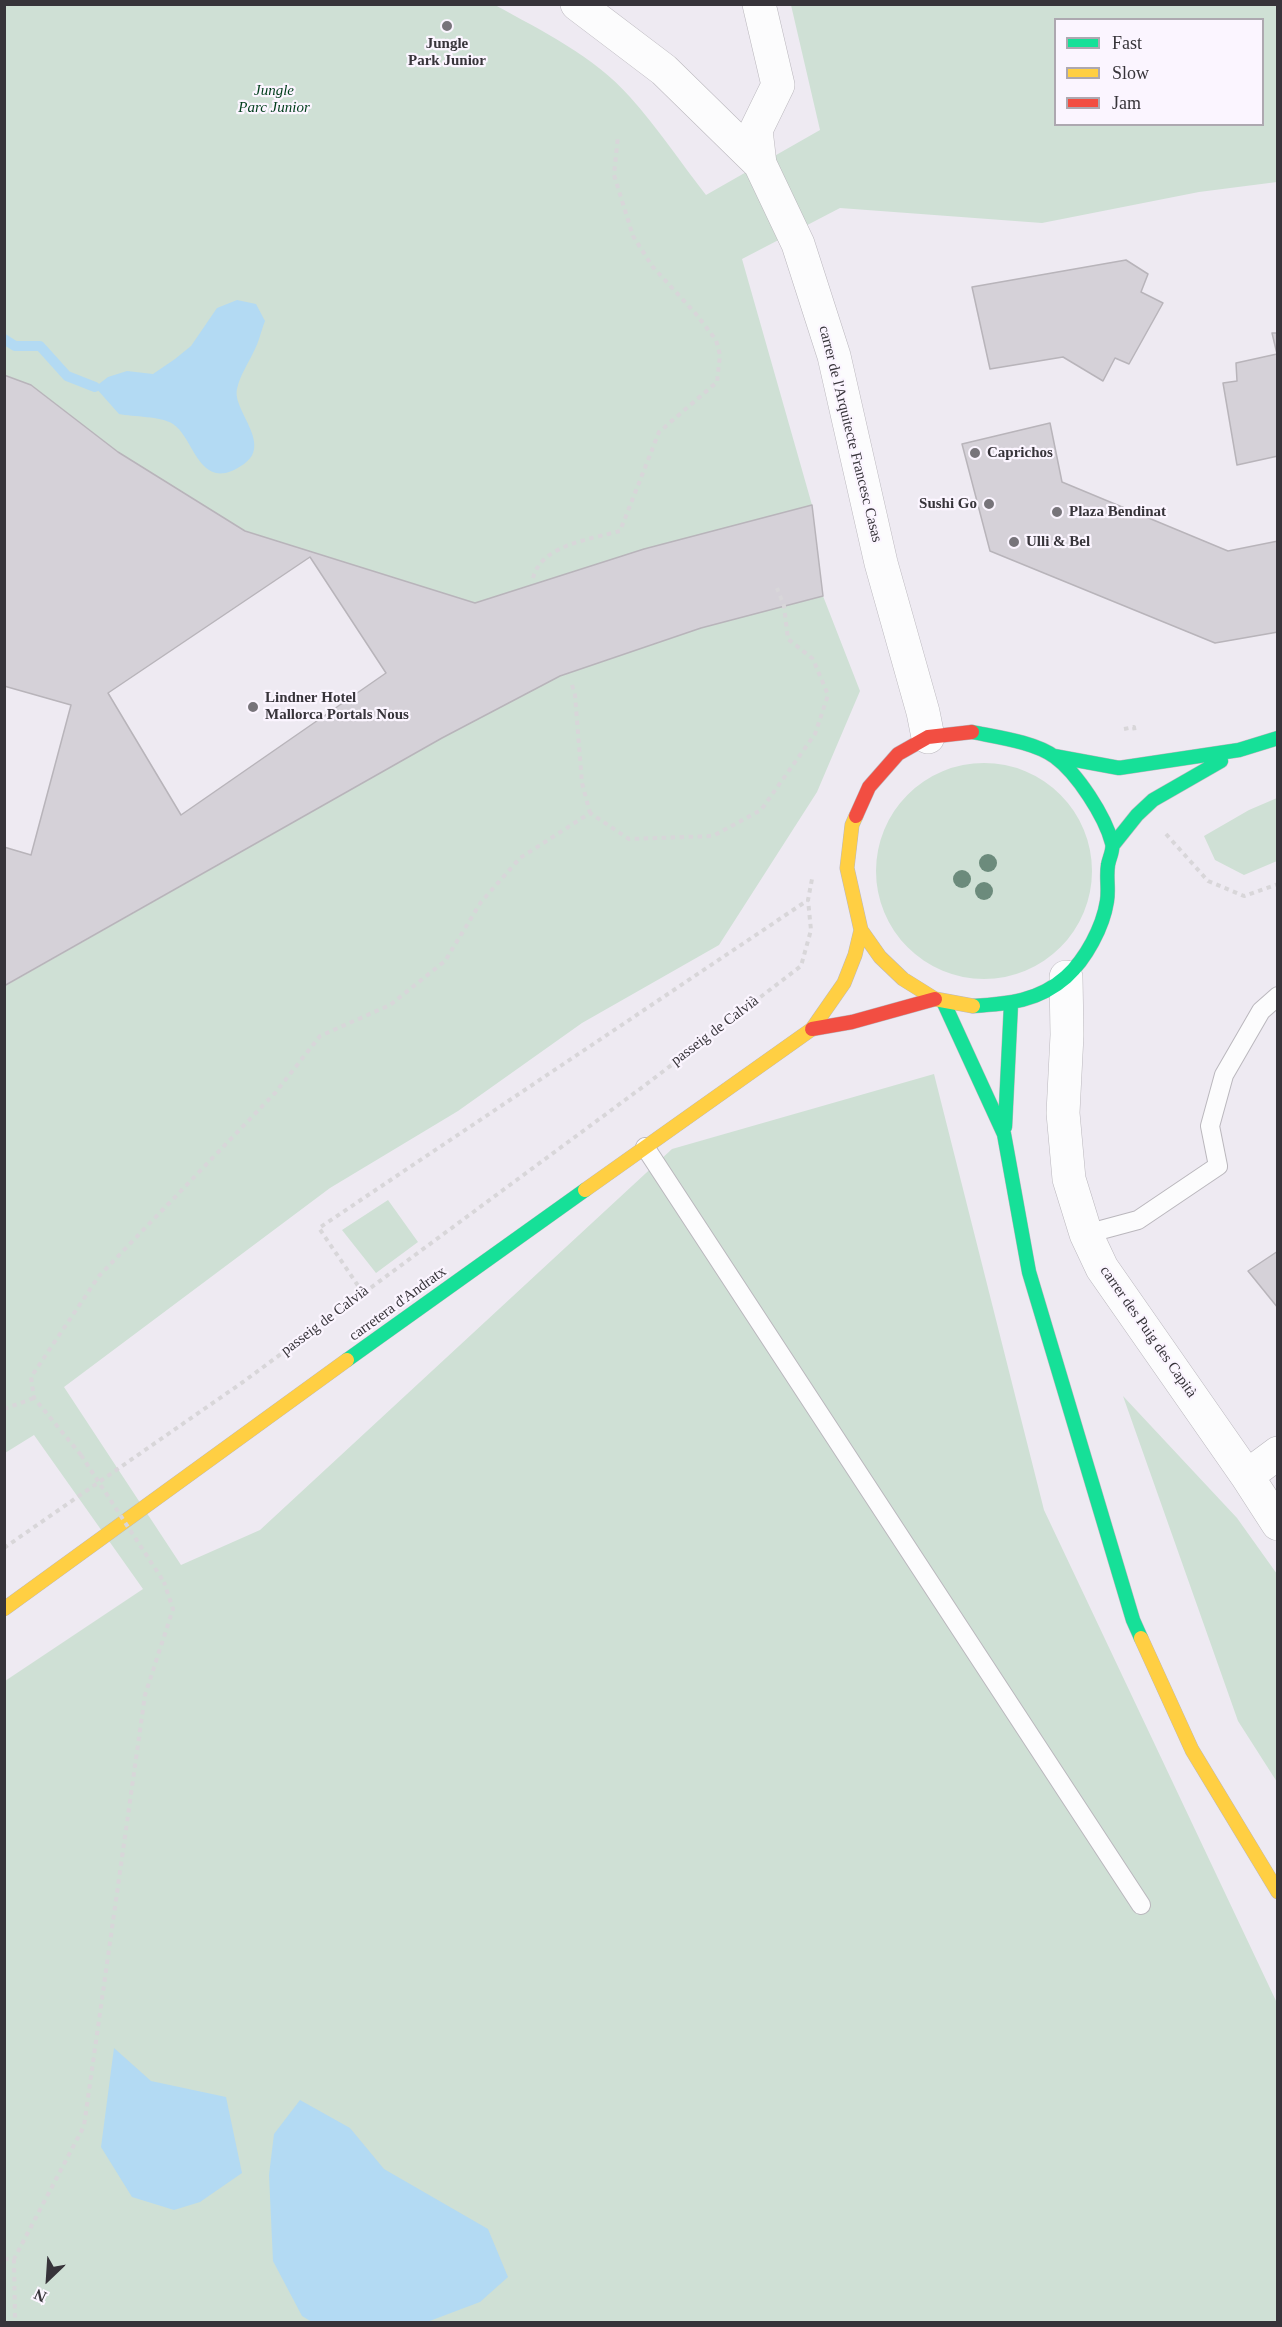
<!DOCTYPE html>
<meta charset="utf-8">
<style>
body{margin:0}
#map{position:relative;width:1282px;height:2327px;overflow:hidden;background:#eeeaf2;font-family:"Times New Roman",serif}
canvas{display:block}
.frame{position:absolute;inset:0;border:6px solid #37343a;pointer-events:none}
.legend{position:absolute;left:1054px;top:18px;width:210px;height:108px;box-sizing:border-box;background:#fbf5ff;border:2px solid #ada8b0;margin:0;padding:8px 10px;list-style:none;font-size:18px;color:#37343a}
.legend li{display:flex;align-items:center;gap:12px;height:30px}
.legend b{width:30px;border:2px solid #ada8b0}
.north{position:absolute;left:18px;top:2249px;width:60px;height:60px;-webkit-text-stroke:4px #fbf5ff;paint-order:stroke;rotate:205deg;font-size:16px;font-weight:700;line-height:24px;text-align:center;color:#37343a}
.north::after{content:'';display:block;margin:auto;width:21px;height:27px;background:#37343a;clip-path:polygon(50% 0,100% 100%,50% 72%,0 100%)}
</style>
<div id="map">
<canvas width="1282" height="2327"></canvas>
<div class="frame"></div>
<ul class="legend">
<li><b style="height:8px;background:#16e098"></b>Fast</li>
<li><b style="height:8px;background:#ffcf43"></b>Slow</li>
<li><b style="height:8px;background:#f24e42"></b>Jam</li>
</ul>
<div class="north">N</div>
</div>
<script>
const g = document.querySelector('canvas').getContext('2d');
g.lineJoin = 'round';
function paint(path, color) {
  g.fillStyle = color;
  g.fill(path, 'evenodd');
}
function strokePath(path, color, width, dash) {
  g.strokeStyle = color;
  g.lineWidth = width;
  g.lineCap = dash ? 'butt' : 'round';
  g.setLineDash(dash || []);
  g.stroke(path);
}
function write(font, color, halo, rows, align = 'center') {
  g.font = font + ' "Times New Roman",serif';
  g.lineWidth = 4.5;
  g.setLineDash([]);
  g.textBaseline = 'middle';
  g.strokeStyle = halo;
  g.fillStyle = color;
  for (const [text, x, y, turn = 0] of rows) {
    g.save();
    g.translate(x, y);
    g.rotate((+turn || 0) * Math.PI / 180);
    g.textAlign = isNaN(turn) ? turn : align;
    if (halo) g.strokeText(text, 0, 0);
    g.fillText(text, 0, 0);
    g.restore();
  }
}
paint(new Path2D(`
 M4,5h491c47,26 99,51 135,92 27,30 51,66 76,98l114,-65 -29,-125h486v177l-78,10 -157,31 -202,-15 -98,51 70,246 -168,44 -169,54 -230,-72 -127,-79 -87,-67 -26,-10zM1056,20h206v104h-206z
 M823,596l37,95 -43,101 -98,153 -137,78 -124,88 -128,77 -266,199 117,178 79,-35 412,-381 262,-75 110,436 233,493v319h-1272v-641l138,-92 -109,-154 -29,18v-467l437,-248 118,-62 141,-48z
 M876 871a108 108 0 1 1 216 0a108 108 0 1 1-216 0Z
 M1277,798v63l-33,14 -29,-15 -11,-24 45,-26z
 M388,1200l30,42 -42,31 -34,-43z
 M1123,1396l114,122 40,56v208l-39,-61z`), '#cfe0d5');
paint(new Path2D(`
 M237,300l19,4 9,17c-4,10 -6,21 -11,30 -6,13 -14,24 -17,38 -5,21 36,55 7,75 -45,32 -49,-26 -71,-40 -12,-8 -40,-7 -54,-10l-24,-27 13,-10 19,-6 26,3 22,-15 16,-13 26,-38z
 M114,2048l37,33 75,16 16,76 -42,29 -26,8 -42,-13 -31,-50z
 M300,2100l50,28 34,41 104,60 20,48 -28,25 -53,20h-115l-10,-6 -29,-55 -4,-86 5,-41z`), '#b3daf3');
strokePath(new Path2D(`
 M4,339l11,7h25l27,30 28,11`), '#b3daf3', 10);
const building = new Path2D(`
 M1126,260l22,14 -7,18 22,11 -34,61 -14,-6 -12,23 -40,-24 -73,12 -18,-82z
 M1272,333h6v123l-41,9 -14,-82 14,-2 -1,-18 41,-9z
 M4,375l27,10 87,67 127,79 230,72 169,-54 168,-44 11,91 -122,32 -141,48 -118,62 -438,248z
 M1050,423l12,59 166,69 50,-10v91l-63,11 -225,-92 -28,-107z
 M310,557l76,116 -205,142 -73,-122z
 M4,686l67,19 -40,150 -27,-8z
 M1278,1251v57l-30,-37z`);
paint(building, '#d5d1d8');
strokePath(building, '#b8b4ba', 1.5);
const lane = new Path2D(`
 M645,1147l496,758
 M1086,1234l52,-14 80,-54 -8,-40 14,-51 37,-64 17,-15`);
const street = new Path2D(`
 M577,4l87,66 96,94 38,80 36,112 47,207 42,149 5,25
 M759,4l19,81 -22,45 4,34
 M1066,977l1,58 -4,78 6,66 17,55 16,34 145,208 31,48
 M1247,1476l31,-23`);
const fast = new Path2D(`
 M972,732c24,5 63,10 83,25 22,16 50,59 57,86 2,7 -3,15 -4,22 -2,12 1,24 -1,36 -4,26 -21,58 -41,76 -27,24 -58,27 -93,29
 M1054,756l65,12 120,-18 39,-12
 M1113,845l24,-30 16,-15 68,-39
 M943,1001l61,133
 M1005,1127l6,-123
 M1004,1134l25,138 104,348 8,18
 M347,1360l238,-170`);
const slow = new Path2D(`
 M856,816l-4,9 -5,43 14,62 19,27 23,22 32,20 38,7
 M585,1190l227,-161 32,-46 11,-28 6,-25
 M4,1609l343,-249
 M1141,1638l51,112 86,142`);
const jam = new Path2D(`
 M856,816l13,-29 29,-33 30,-17 44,-5
 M812,1029l40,-7 83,-23`);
strokePath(lane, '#bab7bd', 20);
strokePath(street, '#bab7bd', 34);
strokePath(fast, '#bab7bd', 15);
strokePath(slow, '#bab7bd', 15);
strokePath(jam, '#bab7bd', 15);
strokePath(new Path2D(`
 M533,578c8,-33 58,-39 87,-47l39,-99 58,-50 3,-27 -4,-15 -20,-26 -44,-48 -19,-30 -19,-61 4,-39
 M572,685l3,10 7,88 8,30
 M1124,729l10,-2 1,6
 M1166,834l42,47 36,15 34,-12
 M363,1293l-44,-65 489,-328
 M4,1409l30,-11
 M81,1455l-47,-57 -3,-21 68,-101 176,-183 45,-57 70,-31 55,-44 36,-59 39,-44 70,-45 39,26 84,-3 48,-26 54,-76 13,-39 -15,-36 -25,-20 -4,-33 -7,-18
 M4,1548l239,-166 401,-296 157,-120 10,-36 -3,-30 4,-21
 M4,2259h10l70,-133 61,-431 28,-86 -9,-27
 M14,2259l1,63`), '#d8d6d9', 4, [4.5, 4.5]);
strokePath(lane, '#fcfcfd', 18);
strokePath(street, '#fcfcfd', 33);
strokePath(fast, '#16e098', 14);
strokePath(slow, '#ffcf43', 14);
strokePath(jam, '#f24e42', 14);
strokePath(new Path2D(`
 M81,1455l83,127`), '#d8d6d9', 4, [4.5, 4.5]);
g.fillStyle = '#6c8b7c';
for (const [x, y] of [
 [988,863],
 [962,879],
 [984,891]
]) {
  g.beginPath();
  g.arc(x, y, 9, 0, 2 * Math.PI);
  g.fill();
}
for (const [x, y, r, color] of [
 [447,26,6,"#77747a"],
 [975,453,6,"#77747a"],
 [989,504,6,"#77747a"],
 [1057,512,6,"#77747a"],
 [1014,542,6,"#77747a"],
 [253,707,6,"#77747a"]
]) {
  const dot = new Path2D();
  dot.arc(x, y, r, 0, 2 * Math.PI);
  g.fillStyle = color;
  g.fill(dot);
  strokePath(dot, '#fbf5ff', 2);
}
write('bold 15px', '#37343a', '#fbf5ff', [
 ["Jungle",447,44,"center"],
 ["Park Junior",447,61,"center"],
 ["Caprichos",987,453],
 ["Sushi Go",977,504,"right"],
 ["Plaza Bendinat",1069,512],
 ["Ulli & Bel",1026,542],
 ["Lindner Hotel",265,698],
 ["Mallorca Portals Nous",265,715]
], 'left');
write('italic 15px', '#013e1b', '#fbf5ff', [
 ["Jungle",274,91],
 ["Parc Junior",274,108]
]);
write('15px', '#37343a', '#fbf5ff', [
 ["carrer de l'Arquitecte Francesc Casas",850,434,76],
 ["passeig de Calvià",715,1031,-37],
 ["carretera d'Andratx",398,1304,-36],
 ["passeig de Calvià",325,1321,-37],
 ["carrer des Puig des Capità",1148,1332,55]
]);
</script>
